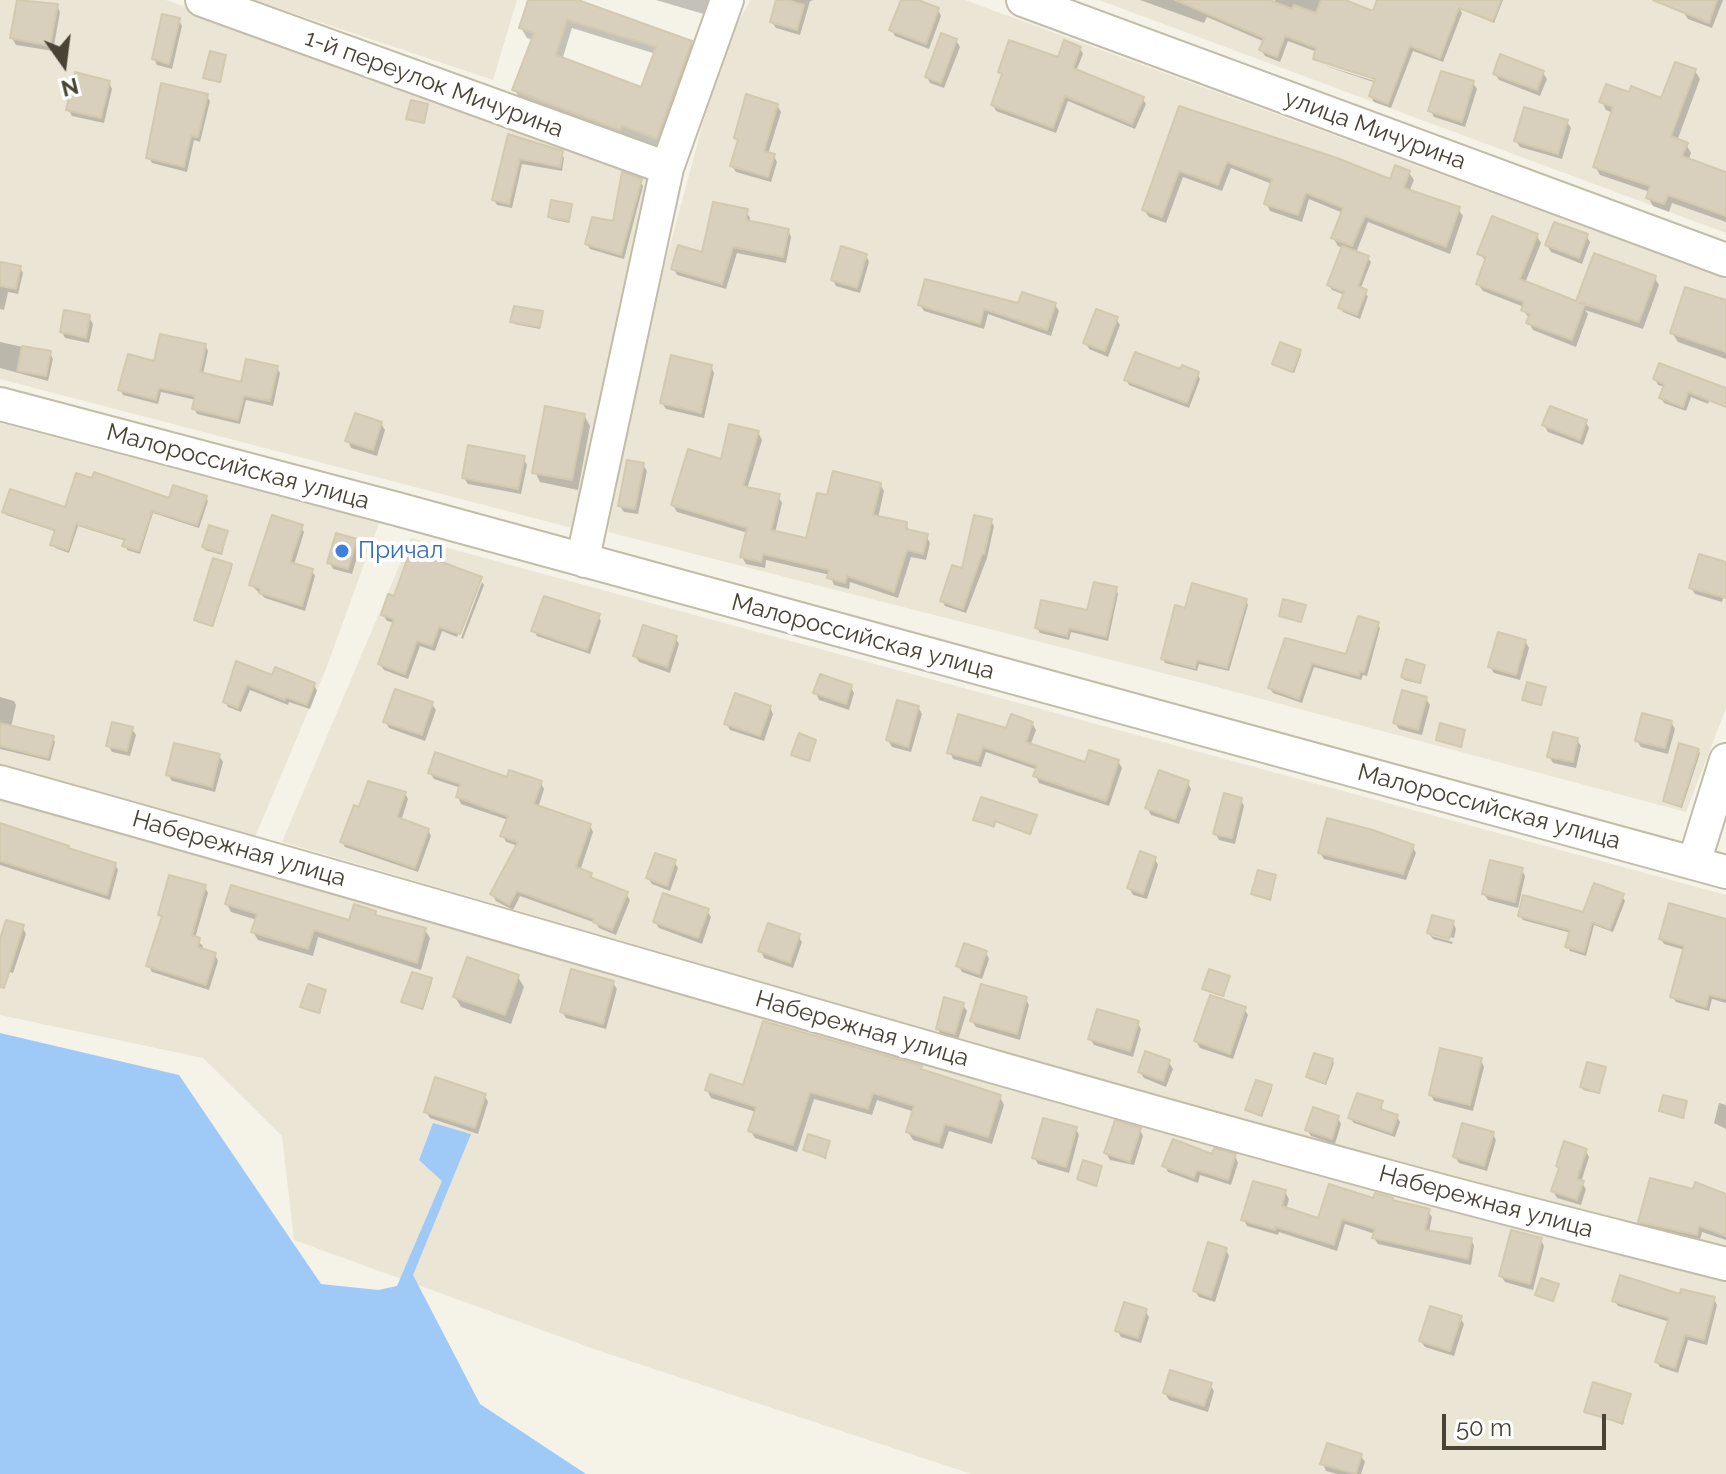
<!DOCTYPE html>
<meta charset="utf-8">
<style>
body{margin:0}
#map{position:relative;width:1726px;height:1474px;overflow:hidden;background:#f5f2e7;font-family:Raleway,sans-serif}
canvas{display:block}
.north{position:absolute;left:24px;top:24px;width:80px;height:80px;-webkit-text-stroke:6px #fff;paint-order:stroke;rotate:166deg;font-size:22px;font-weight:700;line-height:32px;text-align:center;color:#494335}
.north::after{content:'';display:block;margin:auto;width:28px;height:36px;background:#494335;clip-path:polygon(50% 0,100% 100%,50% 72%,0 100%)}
.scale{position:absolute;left:1442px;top:1414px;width:164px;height:36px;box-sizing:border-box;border:4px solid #494335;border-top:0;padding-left:10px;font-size:24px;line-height:28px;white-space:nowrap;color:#494335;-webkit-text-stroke:6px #fff;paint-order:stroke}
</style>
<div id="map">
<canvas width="1726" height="1474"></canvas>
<div class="north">N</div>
<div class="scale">50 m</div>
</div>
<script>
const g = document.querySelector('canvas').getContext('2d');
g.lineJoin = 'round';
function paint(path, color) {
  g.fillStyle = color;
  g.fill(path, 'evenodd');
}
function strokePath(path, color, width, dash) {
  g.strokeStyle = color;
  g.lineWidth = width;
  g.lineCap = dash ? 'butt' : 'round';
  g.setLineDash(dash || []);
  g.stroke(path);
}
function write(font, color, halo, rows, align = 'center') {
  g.font = font + ' Raleway,sans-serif';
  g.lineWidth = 8;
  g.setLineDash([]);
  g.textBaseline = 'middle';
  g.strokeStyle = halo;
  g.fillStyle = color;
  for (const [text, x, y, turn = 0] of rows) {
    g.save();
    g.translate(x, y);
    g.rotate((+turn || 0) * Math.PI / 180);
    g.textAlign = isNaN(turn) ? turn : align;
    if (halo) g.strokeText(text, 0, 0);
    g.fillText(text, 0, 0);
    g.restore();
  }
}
paint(new Path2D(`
 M0,0h166l485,173 -71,357 -580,-151z
 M254,0h263l-24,80z
 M751,0h214l761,279v429l-40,104 -488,-130 -590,-150 28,-160 88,-327z
 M1099,0h627v233z
 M0,423l379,100 -53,146 -71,168 -255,-67z
 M411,538l1315,357v355l-336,-86 -1108,-322z
 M0,798l1385,389 341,93v194h-755l-377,-125 -300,-109 -12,-104 -79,-78 -203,-43z`), '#eae5d5');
paint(new Path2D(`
 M0,1033l179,42 142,209 57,6 19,-4 45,-105 -23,-21 14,-37 38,11 -58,141 67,129 106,70h-586z`), '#9fcaf7');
paint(new Path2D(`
 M19,0l38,6 3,6 -7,39 -37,-6 -4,-7z
 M530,0h39l122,43 5,9 -34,96 -35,-13 -1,4 -106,-40 -6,-10 19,-49 -6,-2 -6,-10zM572,28l84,26 -13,36 -81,-30z
 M656,0h56l-5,15z
 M778,0h36l-4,1 -10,34 -24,-7 -4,-6z
 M903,0h9l26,10 3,6 -12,33 -34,-13 -3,-6z
 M1140,0h124l10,4 1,-4h64l35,13 5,-13h60l20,7 3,6 -19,49 -30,-11 -22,57 -17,-6 -3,-6 5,-13 -59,-20 67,21 1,-4 -69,-22v4l-1,-3 2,-7 -29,-11 -8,21 -15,-6 -4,-6 4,-8 -58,-25 -3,6z
 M1475,0h28l-9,23 -22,-9z
 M1689,0h34l-11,28 -24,-9 -4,-6z
 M179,20l3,6 -10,43 -15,-4 -3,-6z
 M956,40l4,7 -16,41 -14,-5 -3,-6z
 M1080,48l3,6 -7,17 66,27 4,6 -11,25 -67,-28 -12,32 -60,-22 -3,-6 10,-28 -2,-5 58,-13z
 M225,56l-4,27 -14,-3 -2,-3z
 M1695,71l5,8 -23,62 9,3 5,9 -2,6 37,15v48l-54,-19 -3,9 -16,-6 -5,-9 2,-5 -50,-17 -5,-9 18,-53 -7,-3 -4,-8 28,-7 33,5z
 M1543,73l4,6 -7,17 -41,-16 -4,-6z
 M109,82l3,7 -8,34 -32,-7 -4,-7z
 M1473,83l4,6 -12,38 -31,-10 -3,-6z
 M206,95l4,6 -10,41 -6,-2 -7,32 -35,-9 -3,-5z
 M777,105l4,7 -13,42 6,2 3,6 -6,20 -35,-10 -4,-6 7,-23 -3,-5z
 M1180,108l211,73 18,-8 5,7 -5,12 49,17 5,7 -13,38 -82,-32 -12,31 12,5 3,4 -11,28 8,6 -8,23 -17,-7 -3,-5 5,-12 -13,-5 -3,-5 14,-37 -5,-2 -5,-8 10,-25 -34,-14 -7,23 -32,-11 -4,-8 6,-19 -41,-16 -9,23 -39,-14 -17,46 -17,-6 -5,-7z
 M1567,122l4,6 -9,31 -42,-12 -4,-6z
 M509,137l52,15 3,6 -2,13 -40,-7 -10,44 -15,-3 -3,-5z
 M640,181l3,5 -19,73 -34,-10 -3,-5 27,-20z
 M571,206l-2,17 -18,-4 -1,-2z
 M746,211l4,7 -1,4 39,8 3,7 -5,26 -49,-10 -11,36 -49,-14 -3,-6 30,-14z
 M1536,235l5,8 -16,40 52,21 77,-27 5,8 -16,44 -58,-19 3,4 -12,33 -43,-17 -4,-7 1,-4 -7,-9 1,-3 -41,-16 -5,-7 8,-22 -6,-9z
 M1586,236l4,6 -8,22 -31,-12 -4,-7z
 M866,255l3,7 -9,31 -24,-7 -3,-6z
 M0,264l20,4 3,5 -5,21 -10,-2 -4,18 -4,-1z
 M1726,303v56l-48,-17 -6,-9z
 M920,305h135l4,6 -8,25 -63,-22 -4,15 -60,-18z
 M542,313l-2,16 -26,-5 -1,-2z
 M89,317l4,7 -4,19 -24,-5 -3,-6z
 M1116,319l4,6 -12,32 -19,-8 -3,-6z
 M0,342l50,11 3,6 -5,22 -48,-13z
 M205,345l3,6 -5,23 40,10 34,-16 3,5 -7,33 -27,-6 -6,24 -43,-10 -3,-6 2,-8 -35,-8 -3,12 -35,-9 -3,-6 36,-26z
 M1299,352l2,2 -7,19 -20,-9z
 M711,366l3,7 -10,45 -38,-9 -4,-6z
 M1197,373l3,6 -11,29 -60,-23 -3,-6z
 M1655,379l58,11 -5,14 -17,-7 -5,14 -22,-8 -3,-5 4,-11 -7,-2z
 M584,415l6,11 -12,64 -38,-8 -5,-10z
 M1586,422l3,6 -6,17 -35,-13 -4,-7z
 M381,423l4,7 -8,26 -26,-8 -3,-7z
 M758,432l4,8 -15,49 31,7 4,7 -7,30 33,7 20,-42 52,-14 4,7 -6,27 28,6 4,8 16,4 4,7 -4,17 -15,-3 -13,41 -48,-16 -1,7 -15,-4 -4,-10 -64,-15 -1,8 -19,-4 -4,-7 6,-24 -71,-21 -4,-7z
 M523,458l4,7 -6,29 -53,-10 -4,-6z
 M643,465l4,6 -9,43 -14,-2 -4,-6z
 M206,498l2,3 -9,27 -46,-15 -13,41 -13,-4 -1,-9 -48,-15 -9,27 -14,-5 -2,-4 4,-12 -51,-17 -2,-3 62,-2z
 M991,521l3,5 -7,32 -21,55 -21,-7 -3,-5z
 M301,527l3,5 -10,33 18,6 3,5 -10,35 -40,-13 -14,-13z
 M227,533l-5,22 -17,-5 -1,-3z
 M356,541l4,6 -8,27 -19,-5 -3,-6z
 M441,555l2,10 38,15h-3l-21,57 -15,-6 -7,20 -15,-5 -12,33 -24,-9 -4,-6 15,-41 -8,-2 -4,-6 13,-17z
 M1726,564v23l-4,15 -27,-8 -4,-6z
 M230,566l2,2 -19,59 -16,-5 -1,-2z
 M482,582l2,3 -21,54 -2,-1z
 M1116,589l2,5 -10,47 -37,-9 -2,8 -29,-7 -3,-5 51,-15z
 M1246,601l2,4 -19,66 -30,-7 -2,7 -32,-8 -2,-4 24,-49z
 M598,616l3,5 -11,33 -53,-18 -3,-5z
 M1377,623l3,5 -13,48 -4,-1 -2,5 -47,-13 -12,36 -29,-10 -3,-5 17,-48 61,17z
 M675,637l4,7 -9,29 -31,-11 -4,-6z
 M1525,641l4,7 -9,32 -26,-7 -4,-6z
 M238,664l35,14 41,7 3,6 -7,18 -21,-7 -1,3 -38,-15 -9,22 -13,-5 -3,-5z
 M1424,667l-3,17 -17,-4 -1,-3z
 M851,687l3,6 -5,17 -30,-10 -3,-7z
 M1544,689l-2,17 -16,-4 -2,-2z
 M0,697l14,4 2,4 -5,22 42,11 2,4 -5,19 -50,-12z
 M1426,699l4,6 -8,30 -23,-6 -4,-6z
 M432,704l4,6 -11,31 -36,-13 -4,-7z
 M770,707l3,7 -9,27 -34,-11 -4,-7z
 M918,707l4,7 -11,38 -19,-5 -4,-7z
 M1671,722l4,7 -7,25 -27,-7 -4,-6z
 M1032,723l4,7 -6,16 56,18 32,-3 4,7 -13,38 -70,-23 -3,-7 2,-6 -52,-18 -5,15 -28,-8 -3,-7z
 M132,729l4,6 -6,21 -18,-4 -4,-7z
 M1464,732l-2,16 -24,-9z
 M1577,740l4,6 -5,22 -23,-5 -4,-7z
 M815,741l-5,21 -15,-5 -2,-2z
 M1698,751l2,2 -18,55 -15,-5 -2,-2z
 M219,756l4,6 -8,30 -43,-11 -4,-6z
 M430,773l111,10 3,6 -6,19 52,18 3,6 -13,39 10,3 4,7 32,13 4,6 -14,35 -17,-7 -3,-5 -76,-27 -7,14 -17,-9 -4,-7 26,-48 -12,-4 -3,-6 5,-16 -47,-16 -3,-7 3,-9 -27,-9z
 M1188,783l3,6 -12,35 -28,-9 -4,-7z
 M405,793l3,6 -7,22 27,9 3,6 -13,36 -73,-25 -3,-5 18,-32z
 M1241,800l3,6 -9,38 -16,-4 -4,-7z
 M1035,817l-4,18 -35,-13 -2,6 -19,-9z
 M0,825l115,39 3,6 -8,30 -110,-35z
 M1412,846l4,7 -10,27 -82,-21 -4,-6z
 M1155,859l3,6 -11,34 -14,-4 -4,-7z
 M674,862l4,6 -8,23 -18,-7 -4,-6z
 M1522,870l3,6 -7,32 -30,-8 -4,-6z
 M1275,877l-4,24 -16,-5 -2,-2z
 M205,887l3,6 -13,45 8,8 -1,5 13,4 3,6 -9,29 -57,-18 -3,-6 14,-46 -3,-5z
 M1622,896l3,5 -12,31 -19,-7 -8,31 -16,-5 -3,-5 4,-13 -48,-13 -3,-5 64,-1z
 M227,904l124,19 24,-10 3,4 47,13 5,8 -9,32 -103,-33 -5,19 -55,-16 -5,-8 4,-12 -26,-8z
 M707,911l4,6 -9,27 -43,-16 -4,-6z
 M1453,922l3,7 -2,9 -22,-6v4l21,6 -1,2 -19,-5 -4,-6z
 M1726,922v81l-14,-4 -3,12 -33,-9 -4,-6 13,-46 -21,-6 -3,-5z
 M22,927l4,7 -13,39 -13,-4v-24z
 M798,936l4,6 -9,26 -29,-10 -3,-7z
 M986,952l3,7 -7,20 -20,-7 -4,-7z
 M518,977l6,10 -13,37 -50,-17 -6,-10z
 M1228,977l-4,20 -19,-9z
 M430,979l2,3 -9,28 -18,-6 -1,-2z
 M613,983l4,6 -11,40 -40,-11 -4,-6z
 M325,992l-5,22 -16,-5 -2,-3z
 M1026,999l3,6 -9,35 -44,-13 -4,-6z
 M963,1005l4,6 -9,29 -17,-5 -3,-6z
 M1244,1009l4,6 -15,44 -33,-11 -4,-7z
 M1137,1022l4,7 -8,28 -39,-12 -4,-6z
 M1481,1060l3,7 -11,44 -39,-10 -3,-6z
 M1332,1061l2,2 -8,22 -17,-6 -1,-3z
 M1169,1062l4,7 -7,18 -22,-9 -4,-6z
 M920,1067l3,5 77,25 4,8 -12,39 -43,-13 -6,18 -30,-9 -5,-8 7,-20 -38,-12 -5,15 -58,-16 -17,53 -42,-14 -5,-8 6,-18 -45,-14 -4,-8z
 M1604,1069l-4,25 -17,-4 -1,-3z
 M1270,1087l2,2 -10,28 -13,-5 -2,-2z
 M485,1096l3,6 -10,32 -48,-16 -4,-6z
 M1686,1102l-2,17 -23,-8z
 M1381,1103l2,9 14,5 3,5 -5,15 -41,-14 -4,-5z
 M1719,1103l7,2v24l-12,-6z
 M1338,1118l3,6 -6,20 -24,-8 -4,-6z
 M1076,1129l3,6 -10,38 -31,-9 -4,-7z
 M1140,1130l3,6 -9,29 -24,-5 -4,-7z
 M1493,1134l3,6 -9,31 -28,-8 -4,-6z
 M829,1143l-3,16 -21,-9z
 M1586,1151l3,6 -8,25 5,7 -5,16 -24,-7 -4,-7 7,-20 -2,-5z
 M1213,1156h22l3,7 -7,22 -31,-10 -2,8 -30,-11 -3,-6z
 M1101,1168l-4,19 -17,-6 -1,-2z
 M1285,1192l4,7 -3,11 34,11 55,-20 17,-2 2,3 34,9 4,6 -3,15 42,7 3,7 -3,19 -93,-21 -4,-6 1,-4 -30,-10 -8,27 -58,-19 -1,3 -31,-9 -3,-6z
 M1695,1192l31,4v44l-24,-8 -2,8 -56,-12 -4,-6z
 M1541,1240l3,6 -11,44 -28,-8 -4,-6z
 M1226,1250l3,6 -14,46 -16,-5 -4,-6z
 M1557,1286l-3,16 -17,-7z
 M1682,1297l32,2 3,6 -10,40 -19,-5 -10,33 -18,-6 -3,-5 13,-40 -52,-16 -4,-6z
 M1145,1311l4,6 -8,26 -20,-6 -4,-7z
 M1460,1318l4,6 -10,32 -29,-9 -4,-6z
 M1210,1385l4,6 -6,21 -39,-12 -4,-7z
 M1630,1395l-7,30 -37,-14z
 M1361,1456l4,6 -4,12h-24l-11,-3 -3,-7z`), '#0003');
const building = new Path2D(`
 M17,0l41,4 -8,42 -40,-8z
 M528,0h50l114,41 -35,98 -35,-13 -2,4 -108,-40 22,-57 -15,-5zM567,20l89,27 -15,40 -85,-32z
 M776,0h12l16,5 -7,25 -27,-8z
 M901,0h17l21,8 -13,36 -37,-14z
 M1175,0h95l22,9 2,-4 22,8 5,-13h24l28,11 4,-11h124l-8,21 -34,-13 -19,50 -30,-12 -22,58 -19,-8 6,-17 -62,-20 3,-11 -31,-12 -8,21 -18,-7 5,-12z
 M1653,0h64l-8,23z
 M162,14l18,4 -11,46 -17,-5z
 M941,33l16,6 -16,44 -16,-6z
 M1009,40l49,17 6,-17 17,7 -8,21 71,29 -12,27 -67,-28 -12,32 -62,-23 11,-31 -4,-2z
 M210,51l16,4 -6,27 -17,-4z
 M1500,54l44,17 -7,19 -44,-16z
 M1675,62l21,7 -25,67 17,7 -6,13 44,16v44l-58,-21 -4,9 -18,-6 4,-12 -57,-19 20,-60 -14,-5 7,-18 23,8 2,-6 30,12z
 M1441,71l33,10 -12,41 -34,-11z
 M75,72l35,9 -9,37 -35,-8z
 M161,83l47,11 -10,43 -7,-1 -7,31 -38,-9z
 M746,94l32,10 -14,47 11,3 -7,23 -38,-11 8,-26 -4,-2z
 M411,100l17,4 -4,19 -18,-4z
 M1179,106l158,52 53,21 5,-14 15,6 -6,17 56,19 -14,40 -81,-31 -13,30 -21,-8 12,-30 -37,-15 -8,22 -34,-11 8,-25 -45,-17 -9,23 -39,-14 -17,46 -20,-7z
 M1524,107l44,13 -10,34 -44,-13z
 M508,134l55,17 -3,16 -40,-8 -11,45 -17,-4z
 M622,172l20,7 -21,76 -36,-11 7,-27 21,4z
 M551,200l21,4 -3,17 -21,-4z
 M713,202l35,7 -2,11 43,9 -6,28 -50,-10 -11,37 -51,-15 7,-24 24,7z
 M1492,216l46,18 -18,45 56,22 18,-48 62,23 -17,46 -59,-19 5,1 -13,36 -46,-17 4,-9 -9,-4 3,-8 -48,-18 10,-27 -9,-3z
 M1554,222l34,12 -9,24 -34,-13z
 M841,246l26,8 -10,34 -26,-8z
 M1342,246l27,10 -11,30 9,4 -10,25 -19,-7 6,-16 -17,-7z
 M0,262l21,4 -5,23 -16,-3z
 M925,279l93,24 4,-11 34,11 -9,27 -63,-21 -4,15 -62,-19z
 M1685,287l41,13v52l-56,-19z
 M514,306l29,5 -3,16 -30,-5z
 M1096,309l22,8 -13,34 -22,-8z
 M64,310l26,5 -4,23 -26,-6z
 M160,334l46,10 -6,28 41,10 5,-23 32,7 -8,35 -26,-5 -6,24 -46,-11 3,-13 -36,-8 -3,12 -38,-10 10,-36 26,7z
 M1280,342l21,8 -9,22 -20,-8z
 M22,346l29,5 -5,25 -29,-5z
 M1135,352l45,17 2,-4 17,7 -12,31 -63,-23z
 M671,355l41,10 -11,48 -41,-10z
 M1659,363l67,25v19l-38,-15 -5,15 -24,-9 5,-14 -11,-5z
 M545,406l40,8 -13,66 -40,-7z
 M1550,406l37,14 -7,20 -38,-15z
 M355,413l27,9 -9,28 -28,-9z
 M729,424l30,7 -16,55 37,8 -9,36 35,8 11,-45 10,2 6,-24 48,12 -8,32 34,7 -1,7 22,5 -5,20 -16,-4 -13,42 -47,-16 -2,7 -18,-5 2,-8 -66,-16 -2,8 -21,-5 7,-29 -76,-23 17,-56 33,10z
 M468,445l57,11 -7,33 -56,-11z
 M627,460l17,3 -9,46 -17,-3z
 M94,472l75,26 4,-13 34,11 -10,29 -45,-14 -13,40 -17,-5 3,-7 -49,-15 -8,26 -18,-5 5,-15 -53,-18 8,-23 55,18 11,-34 16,5z
 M272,515l31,10 -13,37 23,7 -11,37 -43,-13 2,-4 -12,-4z
 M974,515l18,4 -8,35h-2l-19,55 -23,-8 12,-36 10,3z
 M209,525l19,6 -7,22 -19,-6z
 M336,533l21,6 -9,30 -21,-6z
 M413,543l29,11 -3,7 43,16 -22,57 -21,-7 -7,19 -15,-5 -12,33 -27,-10 16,-45 -13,-4 7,-21 6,2z
 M1699,554l27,8v36l-37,-10z
 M213,558l19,6 -20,62 -18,-6z
 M1094,582l23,5 -11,50 -37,-9 -2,8 -32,-8 6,-28 46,10z
 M1192,583l55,16 -20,69 -30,-8 -2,8 -34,-9 14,-54 10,3z
 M544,596l56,18 -13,36 -56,-19z
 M1283,599l23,6 -5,17 -22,-6z
 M1358,616l21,6 -15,50 -4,-1 -1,5 -47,-13 -13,36 -31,-11 17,-50 61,16z
 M643,625l34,11 -10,31 -34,-11z
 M1498,632l28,8 -10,35 -28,-8z
 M1406,659l19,6 -5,18 -19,-6z
 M236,661l36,14 3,-8 40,16 -8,22 -21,-8 -1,3 -38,-15 -9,23 -15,-6z
 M820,674l32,11 -6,19 -33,-11z
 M1527,682l19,5 -5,18 -19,-5z
 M395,689l38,13 -11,33 -39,-13z
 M1402,690l25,7 -9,33 -25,-7z
 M735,693l36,13 -11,30 -36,-12z
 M897,700l22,6 -11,41 -22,-7z
 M1642,713l30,8 -7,27 -30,-7z
 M958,714l48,14 5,-14 22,8 -7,20 59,20 4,-12 30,10 -13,41 -73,-25 4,-10 -54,-19 -5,14 -31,-8z
 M112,722l21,5 -6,24 -21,-5z
 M0,723l54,13 -6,22 -48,-12z
 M1440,723l25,7 -4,17 -25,-7z
 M1553,732l25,6 -5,24 -26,-5z
 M799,733l17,7 -7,21 -18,-6z
 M174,743l46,11 -8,33 -46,-12z
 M1679,743l20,6 -18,57 -18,-5z
 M435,752l72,25 2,-7 33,11 -8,23 57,20 -15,43 16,6 -2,4 38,15 -16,38 -19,-8 1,-3 -77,-28 -8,14 -19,-11 28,-52 -18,-6 8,-20 -52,-19 4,-13 -32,-11z
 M1159,770l30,11 -14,38 -30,-11z
 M368,781l38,11 -9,25 32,12 -14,39 -75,-26 14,-37 5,2z
 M1224,793l18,5 -10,40 -19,-4z
 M981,797l56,18 -7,19 -35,-13 -2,5 -20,-6z
 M1327,818l46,12 41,15 -11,29 -85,-21z
 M0,823l69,23 -1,2 48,15 -9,32 -107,-34z
 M1140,851l16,6 -13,37 -16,-6z
 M655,853l21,7 -9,26 -21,-8z
 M1490,860l33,8 -8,34 -33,-8z
 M1258,870l18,5 -6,24 -19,-5z
 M169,875l37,10 -14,50 8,3 -2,9 18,6 -10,32 -60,-19 16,-50 -4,-1z
 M1594,883l30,11 -14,35 -18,-7 -8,30 -19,-5 5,-17 -52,-14 5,-21 60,17z
 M231,885l118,35 5,-16 22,7 -1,4 51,13 -9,35 -103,-33 -6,19 -57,-17 6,-18 -32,-10z
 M663,893l46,16 -11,29 -45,-16z
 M1669,903l57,16v80l-17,-4 -3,12 -36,-10 14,-51 -25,-7z
 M1432,915l22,6 -5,18 -22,-6z
 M6,920l18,5 -20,63 -4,-1v-48z
 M768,923l32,11 -10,29 -32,-12z
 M964,943l23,8 -8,23 -23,-8z
 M467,957l52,18 -14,40 -52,-18z
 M571,969l43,12 -11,43 -43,-12z
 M1209,969l21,7 -7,20 -21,-7z
 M412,972l20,6 -10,30 -21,-6z
 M308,984l18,6 -7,23 -19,-6z
 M981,984l46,13 -10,37 -47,-13z
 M1210,995l36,12 -16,47 -36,-13z
 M944,997l20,6 -9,31 -19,-5z
 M1097,1009l42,12 -9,30 -42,-12z
 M763,1021l159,45 -1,3 80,26 -13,42 -43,-13 -6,19 -33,-11 8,-26 -41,-13 -5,16 -58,-17 -17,53 -45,-14 8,-24 -51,-17 5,-16 33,11z
 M1440,1048l42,10 -12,47 -41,-10z
 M1145,1051l25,9 -7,21 -25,-9z
 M1314,1053l19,6 -8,24 -19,-6z
 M1587,1062l19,5 -7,26 -19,-6z
 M435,1077l51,17 -11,34 -51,-16z
 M1256,1080l16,5 -11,30 -16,-5z
 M1357,1093l26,8 -3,8 18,6 -6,18 -44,-15z
 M1663,1095l24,6 -4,17 -24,-7z
 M1313,1107l26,9 -7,23 -27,-9z
 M1043,1118l34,9 -11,40 -34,-9z
 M1115,1120l26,8 -11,34 -26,-9z
 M1462,1123l32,9 -10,34 -31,-9z
 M808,1134l22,7 -5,16 -22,-7z
 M1173,1139l39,15 2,-6 22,6 -8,26 -31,-10 -3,8 -32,-12z
 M1564,1141l23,8 -10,30 7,2 -7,19 -26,-9 8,-23 -3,-2z
 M1083,1160l19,6 -6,20 -19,-7z
 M1650,1178l43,11 2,-7 31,12v42l-27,-10 -2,9 -59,-13z
 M1253,1181l33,9 -4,16 36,12 11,-34 44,14 2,-5 18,5 -1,2 38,9 -5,21 47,8 -4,21 -96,-21 3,-9 -33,-10 -8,26 -58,-18 -1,3 -34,-10z
 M1511,1230l31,8 -12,46 -31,-8z
 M1208,1242l19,6 -16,49 -18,-6z
 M1620,1275l60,19 1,-5 34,8 -11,43 -19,-5 -10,33 -20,-6 14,-44 -57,-17z
 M1541,1278l18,6 -6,17 -18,-6z
 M1124,1302l23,7 -9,29 -23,-7z
 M1430,1306l32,10 -12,35 -31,-10z
 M1170,1370l42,13 -8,23 -41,-13z
 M1593,1382l38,12 -9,29 -38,-11z
 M1327,1443l35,11 -6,20 -36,-10z`);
paint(building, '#d8d0bc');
strokePath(building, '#d3c9ae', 2);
const minor = new Path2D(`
 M202,0l465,168
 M1023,0l703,260
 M0,404l397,105 1329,363
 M585,561l1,-17 81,-376 60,-168
 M0,782c463,129 922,268 1386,394 113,31 227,59 340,88
 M1694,863l32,-103`);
strokePath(minor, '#c2bca9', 36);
strokePath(minor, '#fff', 32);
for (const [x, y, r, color] of [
 [342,551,8,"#3f7fe0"]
]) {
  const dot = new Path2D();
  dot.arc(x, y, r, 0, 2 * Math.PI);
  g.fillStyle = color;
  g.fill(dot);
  strokePath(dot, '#fff', 3);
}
write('24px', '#494335', '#fff', [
 ["1-й переулок Мичурина",434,84,20],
 ["улица Мичурина",1375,130,20],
 ["Малороссийская улица",238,467,15],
 ["Малороссийская улица",863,637,15],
 ["Малороссийская улица",1489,807,15],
 ["Набережная улица",239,849,16],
 ["Набережная улица",862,1029,16],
 ["Набережная улица",1486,1202,15]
]);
write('24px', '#366cbe', '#fff', [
 ["Причал",358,551]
], 'left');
</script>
